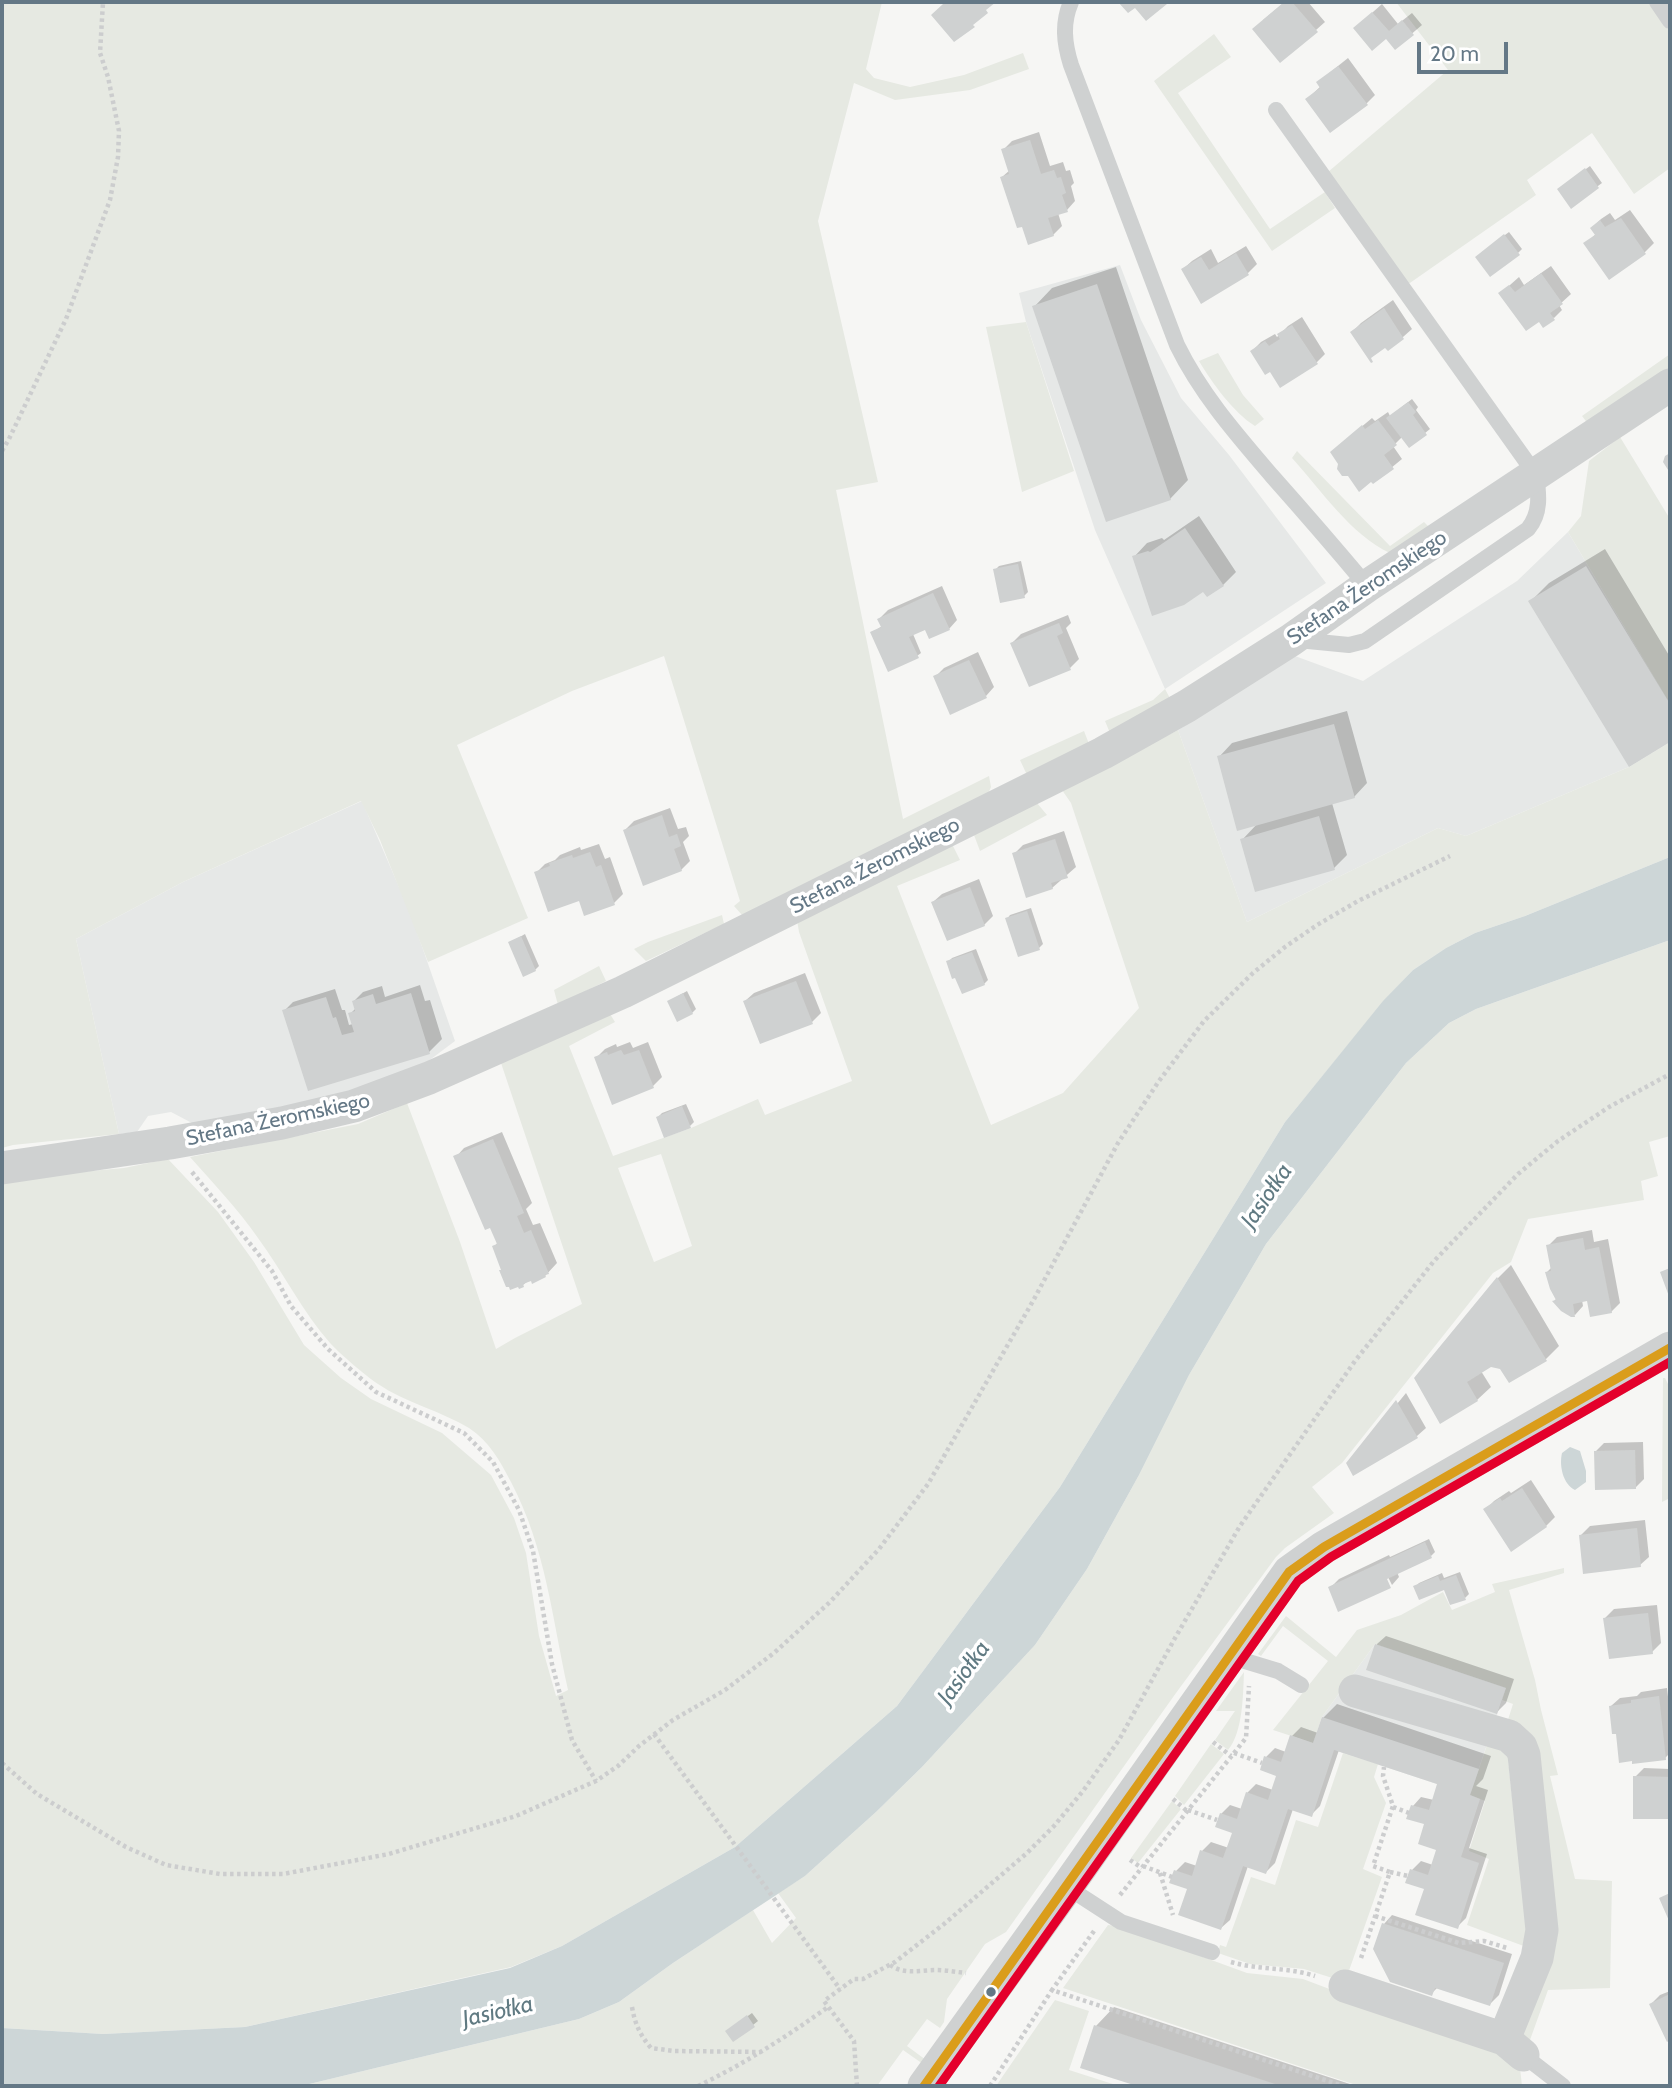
<!DOCTYPE html>
<meta charset="utf-8">
<style>
body{margin:0}
#map{position:relative;width:1672px;height:2088px;overflow:hidden;background:#f6f6f4;font-family:Cabin,sans-serif}
canvas{display:block}
.frame{position:absolute;inset:0;border:4px solid #647886;pointer-events:none}
.scale{position:absolute;left:1417px;top:42px;width:91px;height:32px;box-sizing:border-box;border:4px solid #647886;border-top:0;padding-left:9px;font-size:21px;line-height:24px;white-space:nowrap;color:#647886;-webkit-text-stroke:5px #fff;paint-order:stroke}
</style>
<div id="map">
<canvas width="1672" height="2088"></canvas>
<div class="frame"></div>
<div class="scale">20 m</div>
</div>
<script>
const g = document.querySelector('canvas').getContext('2d');
g.lineJoin = 'round';
function paint(path, color) {
  g.fillStyle = color;
  g.fill(path, 'evenodd');
}
function strokePath(path, color, width, dash) {
  g.strokeStyle = color;
  g.lineWidth = width;
  g.lineCap = dash ? 'butt' : 'round';
  g.setLineDash(dash || []);
  g.stroke(path);
}
function write(font, color, halo, rows, align = 'center') {
  g.font = font + ' Cabin,sans-serif';
  g.lineWidth = 7;
  g.setLineDash([]);
  g.textBaseline = 'middle';
  g.strokeStyle = halo;
  g.fillStyle = color;
  for (const [text, x, y, turn = 0] of rows) {
    g.save();
    g.translate(x, y);
    g.rotate((+turn || 0) * Math.PI / 180);
    g.textAlign = isNaN(turn) ? turn : align;
    if (halo) g.strokeText(text, 0, 0);
    g.fillText(text, 0, 0);
    g.restore();
  }
}
paint(new Path2D(`
 M1120,265l21,55 40,78 48,57 97,128 -161,106 -70,-159 -69,-208 -7,-29z
 M1568,532l102,172v38l-41,25 -163,69 -28,-8 -191,94 -69,-192 117,-74 68,25 154,-100z
 M362,801l49,114 44,126 -32,24 -90,34 -141,24 -21,-11 -23,4 -11,16 -18,2 -43,-195 107,-57z
 M1375,1644l131,44 -36,107 -157,-52 9,-26z`), '#e6e8e7');
paint(new Path2D(`
 M2,2h880l-16,67 8,9 36,9 54,-12 59,-22 6,16 -59,21 -75,10 -41,-17 -36,138 60,261 -42,8 67,329 86,-43 2,11 -4,9 -245,119 -8,-9 6,-5 -76,-245 -92,35 -115,54 71,173 -100,44 -48,-122 -19,-39 -178,81 -107,57 43,195 -106,11 -11,3z
 M1396,2h254l20,30v136l-36,26 -42,-61 -65,47 9,15 -129,90 -79,-113 120,-102z
 M1214,34l17,23 -53,36 92,136 55,-37 10,16 -63,43 -118,-170z
 M1026,322l48,149 -52,21 -36,-165z
 M1218,353l25,42 21,24 -9,7c-21,-13 -43,-43 -56,-65z
 M1670,354v15l-81,56 -7,-9z
 M1620,437l50,82v185l-102,-172 13,-16 8,-55z
 M1297,451l93,95 34,-24 7,7 -41,24c-38,-17 -70,-64 -98,-95z
 M1165,689l7,13 -62,31 -5,-12 48,-21z
 M1178,730l69,192 191,-94 28,8 163,-69 41,-25v115l-145,59 -50,17 -29,15 -33,22 -29,31 -99,121 -225,365 -163,219 -162,141 -173,99 -51,21 -266,60 -142,7 -101,-6v-849l122,-11 44,-9 50,53 36,50 50,83 37,33 30,21 71,34 49,42 23,43 12,35 13,83 17,60 12,-6c-16,-73 -22,-141 -57,-208 -11,-21 -22,-41 -42,-54 -28,-17 -63,-25 -91,-44 -13,-9 -37,-29 -48,-41 -28,-32 -47,-71 -72,-105 -20,-29 -45,-55 -68,-81l168,-33 49,-21 53,139 36,107 19,-11 67,-34 -81,-241 109,-49 5,8 -46,24 44,110 78,-28 67,-29 7,16 87,-34 -53,-149 -2,-12 155,-76 8,16 -63,26 94,239 72,-32 76,-85 -68,-205 -9,-13zM661,1154l31,92 -38,16 -36,-94z
 M1084,731l5,13 -62,31 -7,-15z
 M1037,803l10,12 -67,36 -6,-16z
 M722,915l2,9 -78,37 -12,-12 14,-7z
 M1670,940v196l-21,6 9,34 -17,5 3,19 -116,19 -17,43 -18,11 -151,190 -30,24 22,26 -49,35 -9,9 -100,136 -170,239 -21,12 -38,55 -3,23 -4,6 -13,-9 -20,27 19,14 -3,4 -20,-14 -26,36h-576l278,-67 40,-17 54,-39 80,-53 19,33 24,-25 -18,-25 27,-17 71,-64 46,-45 113,-122 52,-76 52,-94 50,-100 77,-131 140,-181 43,-40 27,-14z
 M599,966l7,15 -48,24 -4,-15z
 M1663,1378h2l3,6v115l-6,3z
 M1564,1568v5l-55,17 26,90 6,30 17,65 -8,1 25,103 37,2 -2,107 -62,2 -22,61 -11,-18 28,-78 -37,-229 7,-22 -11,-4 4,-12 -131,-44 -53,73 -9,26 -40,-13 55,-69 -45,-35 -22,30 -3,-2 28,-38 50,41 21,-27 44,-15 42,-23 9,18 43,-18 -3,-8z
 M1244,1672c-1,23 -1,60 -16,78l-13,-10 20,-29h-19z
 M1488,1742h18l23,206 -62,-23 22,-66 -20,-8 16,-50 -15,-6z
 M1211,1744l13,10 -40,51 -9,-9z
 M1343,1753l35,11 -4,13 12,26 -23,66 19,8 -37,105 -41,-13 -54,-5 -32,-11 2,-8 6,2 25,-70 24,8 21,-65 22,7z
 M1172,1801l9,8 -43,54 -7,-5z
 M1108,1925l10,1 129,47 56,6 156,59 22,3 39,27 2,18h-163l-296,-98z
 M1055,2000l34,11 -20,59 50,16h-123z`), '#e6e9e2');
paint(new Path2D(`
 M1670,857v83l-194,69 -27,14 -43,40 -140,181 -77,131 -50,100 -52,94 -52,76 -113,122 -46,45 -71,64 -132,87 -54,39 -40,17 -278,67h-299v-58l101,6 142,-7 265,-59 52,-22 173,-99 162,-141 163,-219 225,-365 98,-121 30,-31 33,-22 29,-15 50,-17z
 M1570,1447l10,4 6,20v11l-11,8c-12,-6 -16,-24 -13,-37z`), '#cdd6d7');
paint(new Path2D(`
 M1285,2h23l17,20 -44,39 -18,-41z
 M1382,4l16,20 14,-11 10,12 -27,23 -8,-11 -23,-17z
 M1348,58l27,37 -9,9 -59,-5 14,-13 7,-12z
 M1039,132l11,34 13,-4 3,9 4,-1 4,13 -3,3 4,15 -8,9 -9,3 4,13 -9,9 -51,-58 8,-7 -7,-20 9,-9z
 M1590,166l12,17 -31,23 -8,-20z
 M1630,210l24,33 -9,9 -36,26 -23,-35 10,-9 -4,-6 9,-9 9,-6 5,7z
 M1509,232l13,17 -4,4h-37z
 M1246,246l11,18 -9,9 -65,-4 9,-8 19,-12 7,14z
 M1551,266l20,28 -12,11 3,5 -8,8 -53,-25 18,-16 5,8z
 M1116,267l72,213 -18,19 -136,-192 18,-19z
 M1393,300l19,29 -9,8 -15,12 -36,-17 9,-9z
 M1302,317l23,37 -9,9 -45,6 -19,-18 9,-9 14,-8 2,3 11,-11z
 M1412,399l6,8 -2,3 14,19 -21,17 -7,-9 -9,9 9,13 -28,23 -33,-38 31,-26 3,3 13,-9 2,4z
 M1199,516l37,56 -13,13 -19,4 -70,-32 13,-14 15,-5 2,2z
 M1605,549l65,108v83l-41,25 -98,-164 18,-18z
 M1021,561l7,31 -4,4 -29,-26 4,-4z
 M942,586l15,34 -8,9 -23,-1 -13,6 8,19 -4,3 -45,-23 10,-7 -3,-7 9,-9z
 M1068,615l3,8 -5,5 13,31 -9,9 -40,17 -18,-42 9,-9z
 M978,652l16,35 -8,9 -51,-19 9,-9z
 M1347,711l20,72 -13,14 -22,6 15,52 -13,13 -92,-28 16,-17 -39,-66 13,-14z
 M670,808l8,21 8,-2 3,9 -6,6 7,19 -9,9 -56,-40 9,-9z
 M1064,831l12,36 -24,21 -38,-34 9,-9z
 M599,844l6,15 5,-2 13,37 -9,9 -29,11 -5,-15 -44,-26 9,-9 10,-4 5,-5 20,-8 1,3z
 M979,879l14,37 -9,9 -51,-23 9,-8z
 M1031,908l12,36 -4,4 -32,-29 3,-4z
 M525,934l14,32 -4,4 -24,-28z
 M976,949l12,31 -4,4 -36,-22 4,-4z
 M805,973l16,40 -9,9 -67,-21 9,-8z
 M420,985l5,16 5,-1 12,39 -13,13 -120,37 -25,-78 9,-9 42,-13 7,21h3l4,15 4,-1 -3,-10 6,-6 -2,-7 9,-9 19,-6 3,11z
 M687,991l9,18 -4,4 -23,-12z
 M630,1042l3,6 15,-6 14,35 -9,9 -57,-28 9,-9 11,-5 1,3z
 M686,1104l8,18 -4,4 -32,-9 4,-4z
 M502,1132l30,71 -6,6 7,16 7,-2 17,40 -12,13 -17,5 -5,4 -20,-16 -9,-22 4,-5 -42,-85 8,-9z
 M1592,1230l2,12 14,-3 12,64 -9,9 -23,-13 -6,1 1,6 -8,9 -21,-14 3,-3 -10,-26 5,-5 -4,-21 9,-9z
 M1511,1265l48,81 -13,13 -45,8 -10,-2 -10,6 10,16 -14,13 -61,-22 82,-100z
 M1406,1393l20,35 -9,8 -69,28z
 M1643,1442l1,37 -9,9 -40,-36 9,-9z
 M1531,1480l24,37 -9,9 -61,-16 9,-9 15,-10 2,2z
 M1645,1520l4,37 -9,8 -59,-30 9,-9z
 M1429,1539l6,13 -4,4 -34,16 2,5 -7,8 -4,-8 -58,11 9,-9 50,-24 1,2z
 M1460,1572l9,22 -4,4 -20,-10 -30,-1 4,-4 23,-10 2,5z
 M1657,1605l4,38 -9,9 -47,-34 9,-9z
 M1386,1636l128,43 -8,24 -9,9 -128,-44 8,-24z
 M1667,1688l3,26v39l-5,5 -48,-26 -6,-26 9,-8 17,-2 4,-4z
 M1337,1704l154,52 -8,23 -7,7 12,4 -19,58 18,6 -21,64 -9,9 -45,-57 9,-9 12,4 5,-16 -11,-26 -14,-17 8,-9 13,3 6,-17 -101,-33 -19,56 -9,9 -18,-6 -18,54 -9,9 -18,-6 -18,54 -9,8 -45,-57 9,-9 12,4 5,-15 9,-9 18,6 5,-17 -13,-17 9,-9 12,4 5,-16 9,-9 17,6 6,-15 -13,-18 9,-9 11,4 6,-16 9,-9 17,6 5,-15z
 M1644,1768l26,1v47l-1,1 -34,-40z
 M1392,1915l120,39 -13,41 -9,9 -52,-17 -7,7 -47,-70z
 M1670,1991v47l-2,1 -17,-35 9,-9z
 M1114,2007l242,79h-213l-61,-20 14,-40z
 M752,2013l6,8 -24,19 -3,-12z`), '#0003');
paint(new Path2D(`
 M941,2h55l-10,8 2,3 -15,12 2,2 -21,15 -23,-27 12,-11z
 M1118,2h46l3,2 -21,17 -11,-13 -7,5z
 M1284,2h8l26,30 -38,31 -28,-34z
 M1372,12l17,19 13,-11 12,15 -19,15 -9,-11 -14,12 -19,-23z
 M1338,66l30,39 -38,28 -25,-34 15,-11 -4,-6z
 M1030,140l11,34 13,-4 3,8 4,-1 5,16 -4,2 6,17 -20,6 6,18 -26,9 -6,-18 -5,1 -17,-51 9,-3 -8,-25z
 M1585,168l14,20 -28,21 -14,-20z
 M1621,218l25,36 -37,26 -26,-37 12,-8 -5,-7 10,-8 5,7z
 M1504,234l16,21 -30,22 -15,-20z
 M1236,253l13,22 -48,29 -20,-35 20,-12 8,13z
 M1541,273l22,31 -13,9 5,7 -12,8 -4,-6 -13,9 -28,-38 11,-8 6,7z
 M1097,284l74,216 -65,22 -74,-216z
 M1384,308l20,31 -16,12 -3,-3 -14,10 2,4 -2,1 -21,-31z
 M1292,325l26,39 -38,24 -10,-16 -5,3 -15,-24 15,-10 4,5 11,-7 -3,-5z
 M1408,402l8,10 -3,3 14,20 -18,13 -23,-30z
 M1378,420l19,25 -13,10 10,14 -21,15 -2,-2 -12,10 -11,-16h-6l-5,-7 1,-5 -8,-12 32,-27 3,4z
 M1670,453v20l-7,-11 2,-6z
 M1185,528l39,58 -17,11 -4,-5 -19,13 -32,11 -20,-60 16,-5 2,1z
 M1018,564l7,34 -25,5 -7,-34z
 M1586,566l84,138v38l-41,25 -101,-166z
 M933,593l17,37 -21,9 -4,-9 -16,7 10,21 -31,14 -18,-40 11,-5 -4,-8z
 M1059,623l4,10 -6,3 14,34 -42,17 -19,-44z
 M969,660l18,38 -37,17 -17,-39z
 M1334,724l21,74 -118,33 -20,-75z
 M662,815l7,22 8,-3 4,12 -7,3 8,22 -39,15 -20,-56z
 M1319,816l16,54 -80,22 -15,-53z
 M1055,839l13,39 -17,5 2,6 -27,9 -14,-45z
 M590,852l6,15 5,-2 14,40 -31,11 -5,-15 -31,11 -14,-40 16,-6 -1,-3 23,-8 1,3z
 M970,887l15,39 -38,15 -16,-39z
 M1027,911l13,39 -22,7 -13,-39z
 M521,936l15,35 -13,6 -15,-35z
 M972,952l13,33 -23,9 -7,-16 -3,1 -6,-18z
 M796,981l17,43 -53,20 -17,-43z
 M411,993l19,61 -122,37 -26,-81 44,-13 7,21 3,-1 6,18 12,-3 -6,-19 7,-2 -3,-10 21,-7 3,10z
 M683,993l10,21 -16,8 -10,-21z
 M621,1050l3,5 15,-5 15,38 -42,17 -18,-48 13,-5 1,3z
 M682,1106l9,22 -27,10 -8,-21z
 M493,1139l31,74 -7,3 7,17 7,-3 18,44 -4,1 1,2 -14,7 -1,-3 -8,3 1,3 -5,2 -1,-2 -8,3 -1,-3h-3l-7,-17h2l-9,-24 5,-2 -7,-16 -5,2 -32,-74z
 M1583,1238l2,12 14,-3 13,66 -22,4 -3,-16 -14,3 2,13h-4l-10,-6 -9,-10 4,-1 -6,-11 -5,-17 6,-1 -5,-26z
 M1670,1268v31l-10,-27z
 M1497,1277l50,84 -38,22 -9,-14 -9,-2 -24,15 11,19 -38,23 -26,-46z
 M1396,1400l22,38 -65,38 -7,-13z
 M1635,1450l1,39 -41,1 -1,-39z
 M1522,1488l25,39 -36,25 -28,-43 17,-11 2,3z
 M1637,1528l4,39 -58,7 -4,-39z
 M1425,1542l7,16 -45,21 4,9 -53,24 -10,-25z
 M1456,1575l10,25 -16,5 -6,-15 -25,10 -6,-14 25,-10 2,5z
 M1648,1613l5,41 -44,5 -6,-41z
 M1375,1644l131,44 -9,26 -131,-44z
 M1659,1696l7,64 -34,4v-3l-13,2 -3,-29h-4l-3,-28 22,-3v-3z
 M1322,1717l157,52 -9,26 10,4 -19,58 18,6 -21,66 -43,-14 9,-26 -19,-6 5,-14 18,6 8,-25 -18,-6 6,-20 -18,-5 5,-14 18,5 8,-26 -103,-34 -22,67 -24,-8 -22,65 -23,-8 -22,64 -43,-15 9,-26 -18,-6 5,-13 18,6 8,-26 23,8 9,-25 -17,-6 5,-14 17,6 9,-27 22,8 8,-24 -16,-6 4,-14 17,6 9,-27 23,8z
 M1633,1776l37,1 -1,42h-36z
 M1670,1893v30l-11,-25z
 M1382,1923l122,40 -14,43 -55,-18 -3,8 -42,-14 -17,-33z
 M1670,1994v46l-3,2 -18,-38z
 M747,2015l8,12 -22,15 -8,-11z
 M1094,2025l187,61h-144l-57,-18z`), '#cfd1d1');
strokePath(new Path2D(`
 M2,451l7,-12 57,-120 44,-119 8,-43 1,-26 -11,-54 -8,-24 3,-51
 M192,1172l80,99 19,35 37,43 48,43 88,41 29,29 26,48 14,41 19,113 20,76 24,41
 M654,1734l186,255
 M1213,1742l18,14
 M1234,1753l28,10
 M2,1763l35,31 89,53 40,18 54,9h63l106,-20 127,-38 80,-35 22,-15 21,-20 34,-26 52,-30 49,-37 56,-51 49,-53 49,-65 105,-183 85,-158 41,-62 45,-60 49,-48 32,-26 32,-22 41,-24 92,-45
 M1173,1799l14,12
 M1393,1807l16,6
 M1188,1810l29,10
 M1130,1860l12,8
 M1143,1866l29,11
 M1390,1872l18,4
 M1160,1873l13,42
 M1120,1895l126,-157 3,-52
 M1375,1916l84,27 25,-2 23,7
 M1094,1931l-42,59 291,96
 M1361,1958l29,-86 -17,-6 20,-60 -10,-30 1,-9
 M1231,1962c27,8 57,5 84,14
 M890,1965c14,10 30,5 46,5 10,0 20,2 30,3
 M632,2007c3,17 8,28 19,41l23,3 87,1
 M698,2086c46,-22 88,-49 130,-79
 M857,2086l-3,-45 -30,-40 30,-22h9l32,-17 49,-38 83,-71 27,-27 29,-35 36,-51 56,-102 65,-112 115,-165 79,-100 84,-87 40,-33 51,-34 61,-33
 M990,2086l62,-96`), '#cccdce', 4.5, [3.5, 3.5]);
strokePath(new Path2D(`
 M1071,2c-9,21 -7,41 0,63l106,280c24,49 59,89 95,131 32,36 64,73 95,110
 M1657,2l13,19
 M1276,110l260,365c3,20 5,38 -8,54l-163,112 -16,4 -51,-5
 M1233,1653l12,8 33,10 23,14
 M1067,1887l54,35 91,30
 M1523,2055l40,31`), '#cfd1d1', 16);
strokePath(new Path2D(`
 M2,1168l168,-25 112,-20 72,-17 75,-28 194,-86 480,-239 84,-47 104,-66 76,-54 303,-201
 M1355,1691l154,45 12,11 3,8 18,175 -5,28 -33,81
 M1345,1986l159,53 19,16
 M924,2086l143,-199 222,-315 35,-25 346,-199`), '#cfd1d1', 33);
strokePath(new Path2D(`
 M924,2086l365,-514 35,-25 346,-199`), '#da9d1b', 9);
strokePath(new Path2D(`
 M939,2086l359,-505 33,-24 339,-195`), '#e4002b', 9);
for (const [x, y, r, color] of [
 [991,1992,6,"#647886"]
]) {
  const dot = new Path2D();
  dot.arc(x, y, r, 0, 2 * Math.PI);
  g.fillStyle = color;
  g.fill(dot);
  strokePath(dot, '#fff', 2.5);
}
write('21px', '#647886', '#fff', [
 ["Stefana Żeromskiego",1367,588,-34],
 ["Stefana Żeromskiego",875,866,-27],
 ["Stefana Żeromskiego",278,1120,-12]
]);
write('italic 23px', '#607a82', '#fff', [
 ["Jasiołka",1267,1196,-56],
 ["Jasiołka",964,1673,-54],
 ["Jasiołka",498,2012,-13]
]);
</script>
